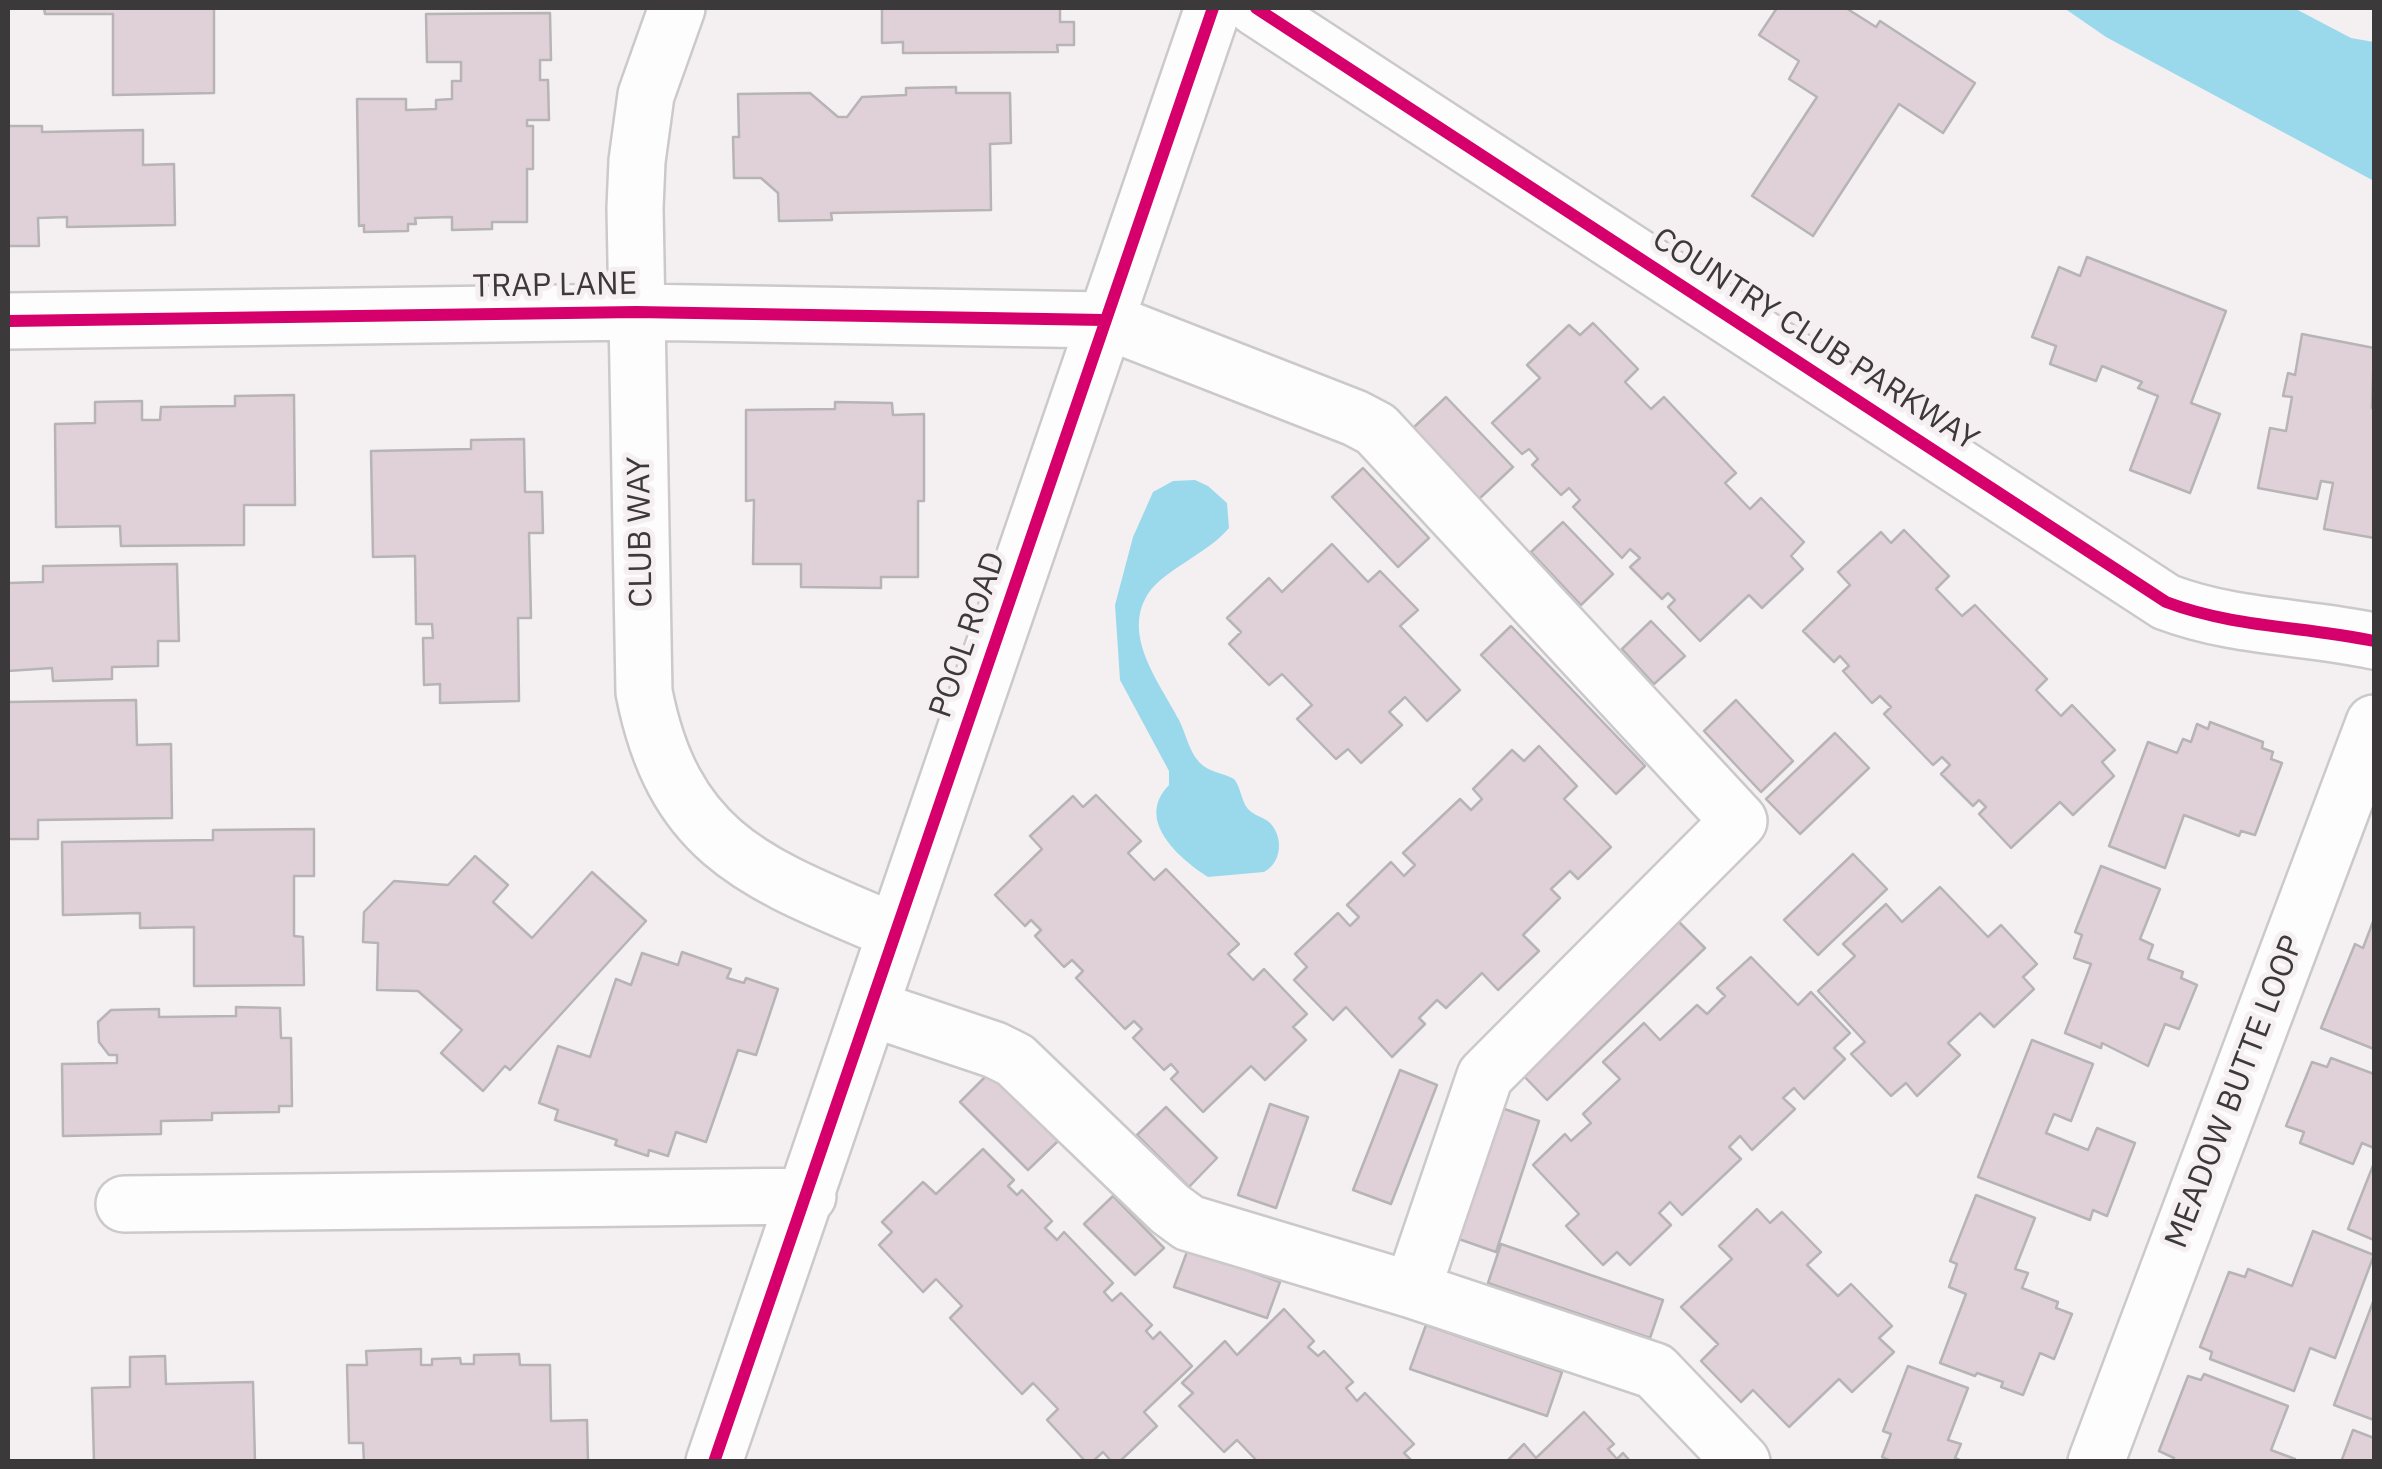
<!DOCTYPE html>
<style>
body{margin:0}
#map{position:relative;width:2382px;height:1469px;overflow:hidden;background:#f4f0f2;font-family:"IBM Plex Sans",sans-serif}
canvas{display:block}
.frame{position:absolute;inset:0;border:10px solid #3c393a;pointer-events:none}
</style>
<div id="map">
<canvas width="2382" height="1469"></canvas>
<div class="frame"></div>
</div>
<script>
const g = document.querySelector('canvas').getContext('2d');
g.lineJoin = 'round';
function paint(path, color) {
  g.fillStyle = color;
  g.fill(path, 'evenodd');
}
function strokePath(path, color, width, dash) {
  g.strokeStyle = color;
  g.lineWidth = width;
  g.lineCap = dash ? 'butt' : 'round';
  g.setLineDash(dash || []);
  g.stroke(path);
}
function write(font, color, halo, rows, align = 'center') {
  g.font = font + ' "IBM Plex Sans",sans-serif';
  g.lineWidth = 10;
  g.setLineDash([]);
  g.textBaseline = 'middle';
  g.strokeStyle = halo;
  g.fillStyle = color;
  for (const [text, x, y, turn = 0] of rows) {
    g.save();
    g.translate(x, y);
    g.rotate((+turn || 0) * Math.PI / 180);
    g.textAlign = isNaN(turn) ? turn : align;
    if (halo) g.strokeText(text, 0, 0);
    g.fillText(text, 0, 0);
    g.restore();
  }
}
paint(new Path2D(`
 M2064,8h230l57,30 23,4v139l-268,-144z
 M1195,480l13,6 19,17 2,25c-21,25 -61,40 -79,63 -31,43 11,93 29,129 7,14 10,31 20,42 10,11 23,10 35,17 7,8 7,22 14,30 5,6 15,8 21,13 15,14 13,41 -5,50l-56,5c-31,-20 -73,-58 -39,-92v-14l-49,-91 -5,-75 18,-68 20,-45 20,-11z`), '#9ad9ec');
const building = new Path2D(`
 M44,8h170v85l-101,2v-81h-68z
 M882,8h178v14h14v23h-17l1,7 -155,1v-11l-21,1z
 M1777,8h69l30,19 4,-6 95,62 -32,50 -44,-29 -86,132 -61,-40 65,-99 -28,-18 10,-18 -40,-26z
 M550,13l1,47h-11v20h8l1,40h-22v6h6v43h-6v53h-35v7l-40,1v-13l-37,1 1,6h-8v7l-44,1v-7l-5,1 -2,-127h49v11l30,-1v-9l16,-1v-18h9v-19h-34l-1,-48z
 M956,87v6h54l1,50 -21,1 1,66 -160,3 1,7 -53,1 -1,-28 -17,-15h-27l-1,-41h6l-1,-43 72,-1 28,24h9l15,-20 44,-2v-7z
 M8,126h34v6l101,-2v35l31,-1 1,61 -108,2v-10l-29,1 1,28h-31z
 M2087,257l139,54 -35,92 29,11 -30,79 -60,-23 28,-74 -20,-8 4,-6 -40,-16 -6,15 -46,-17 6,-18 -24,-9 27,-70 21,9z
 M1593,323l45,46 -13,13 26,27 13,-12 72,76 -11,10 25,26 11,-11 43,44 -13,14 12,13 -41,39 -13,-13 -49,46 -32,-34 7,-7 -7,-7 -6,6 -32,-32 10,-9 -10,-9 -8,9 -49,-51 7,-7 -11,-12 -8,7 -29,-30 6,-6 -9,-10 -7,5 -30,-31 48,-45 -13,-13 42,-40 11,10z
 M2302,334l72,14 -2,60 2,1v129l-50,-9 9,-46 -12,-2 -4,18 -59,-11 12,-60 16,3 6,-34 -9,-1 5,-23 7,2z
 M294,395l1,110h-51v40l-123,1 -1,-20 -64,1 -1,-103 40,-1v-21l47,-1v19h18l1,-13 74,-1v-10z
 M1446,397l67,70 -34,32 -67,-70z
 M835,402l57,1 1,12 31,-1v87h-6v76h-37v11l-80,-1v-23h-48l1,-64 -8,1v-91l89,-1z
 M524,439l1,53h17l1,41h-14l2,85h-13l1,83 -79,2v-19l-16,1 -1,-47h10l-1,-14h-16l-1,-68 -42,1 -2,-106 100,-2v-9z
 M1363,468l66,70 -31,29 -66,-70z
 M1563,522l50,52 -32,31 -50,-53z
 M1904,530l45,46 -13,13 26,27 13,-11 72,74 -11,11 25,26 11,-11 43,45 -13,12 12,14 -41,39 -13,-13 -49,46 -32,-34 7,-7 -7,-7 -6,6 -32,-32 9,-9 -8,-8 -9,8 -49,-51 7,-7 -11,-11 -8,7 -29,-32 6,-5 -9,-10 -6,6 -31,-31 47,-46 -12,-13 43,-40 10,11z
 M1332,544l36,38 12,-11 38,39 -18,16 60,64 -33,31 -22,-24 -16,15 13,13 -41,38 -13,-14 -12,10 -39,-40 15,-14 -30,-31 -13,11 -40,-41 12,-12 -14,-14 42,-40 13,14z
 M177,564l2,77h-21v25l-46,1v12l-59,2 -1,-13 -44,3v-88l35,-1v-16z
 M1651,621l34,35 -31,28 -32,-35z
 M1511,626l134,140 -29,28 -135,-139z
 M136,700l1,45 34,-1 1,74 -134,2v19h-30v-137z
 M1736,700l57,61 -32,31 -57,-61z
 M2210,722l53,20 -1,6 11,4 -2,7 11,4 -27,72 -14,-4 -2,5 -55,-21 -19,53 -56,-22 39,-104 29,11 6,-14 8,3 6,-18 11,5z
 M1835,733l34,35 -69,66 -34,-35z
 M1539,746l38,40 -13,13 47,48 -33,32 -8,-8 -19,18 9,9 -37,37 16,16 -41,39 -16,-17 -36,35 -9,-8 -18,18 6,6 -33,33 -46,-50 -13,13 -39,-40 13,-13 -12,-13 43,-41 12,13 9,-9 -12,-12 44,-43 13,14 11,-11 -12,-12 57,-54 11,11 11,-11 -9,-10 39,-39 12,11z
 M1096,795l45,46 -13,12 26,27 12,-11 73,75 -11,10 25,26 11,-11 43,45 -14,13 13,13 -41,40 -14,-14 -48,46 -32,-33 7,-7 -7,-8 -7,6 -31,-32 9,-9 -8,-8 -9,8 -49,-51 7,-7 -11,-11 -8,7 -29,-31 6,-6 -10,-10 -6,6 -30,-31 47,-46 -12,-13 43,-40 10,11z
 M314,829v47h-20v60l9,1 1,48 -110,1v-59l-54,1v-15l-77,2 -1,-73 151,-2v-10z
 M1853,854l34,35 -69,66 -34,-35z
 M475,856l33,29 -15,17 39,36 60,-66 54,49 -136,149 -5,-4 -22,25 -42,-38 21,-23 -44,-39 -41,-1 1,-47 -15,-1 1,-30 30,-31 54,4z
 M2101,866l59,23 -20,50 13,6 -5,14 35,13 -2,6 16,7 -18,44 -14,-5 -17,42 -46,-23 -1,5 -36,-15 26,-69 -17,-6 8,-23 -7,-3z
 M1940,887l48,50 13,-12 36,39 -14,13 11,12 -40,38 -14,-14 -32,30 12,12 -43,41 -11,-13 -15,13 -40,-42 14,-12 -47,-51 37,-35 -12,-12 43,-40 16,18z
 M1676,919l29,29 -158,152 -29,-30z
 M2374,919v130l-53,-21 34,-84 8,4z
 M682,952l49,17 -4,9 17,5 2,-5 32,11 -22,66 -18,-5 -32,92 -30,-10 -8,24 -19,-6 -1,6 -33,-11 2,-5 -62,-20 3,-10 -19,-7 19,-57 32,11 26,-78 15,6 11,-32 36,12z
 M1751,957l47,48 13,-13 39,41 -16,15 11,11 -41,40 -10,-11 -11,10 12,11 -43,41 -12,-14 -11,11 12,12 -59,56 -12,-13 -11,11 12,12 -41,40 -13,-13 -14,13 -37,-39 13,-12 -46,-49 32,-31 6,7 20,-18 -8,-9 37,-35 -17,-17 41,-39 16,17 37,-35 10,9 18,-18 -8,-8z
 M236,1007l44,1 1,30h10l1,68h-13v6l-67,1v7l-51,1v13l-98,2 -1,-72 55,-1v-8h-8l-10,-13 -1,-20 13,-12 48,-1v8l77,-1z
 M2032,1040l61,24 -22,57 -17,-7 -8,19 42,17 9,-22 38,15 -28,73 -14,-6 -3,10 -112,-43z
 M2331,1058l43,16v74l-12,-5 -9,21 -53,-21 4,-11 -18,-6 26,-64 15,5z
 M1400,1070l37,15 -46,119 -38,-14z
 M990,1072l68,69 -30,29 -68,-68z
 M1270,1104l38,13 -32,91 -38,-13z
 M1496,1106l43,15 -43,131 -43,-15z
 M1166,1107l51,51 -28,29 -52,-52z
 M983,1149l31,31 -6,6 9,9 5,-5 30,31 -7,7 12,12 7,-8 49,51 -9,9 8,9 9,-8 31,32 -6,6 7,8 7,-7 32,34 -48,46 13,14 -38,36h-7l-9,-10 -11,10h-6l-39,-42 11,-11 -25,-26 -11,11 -72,-76 12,-12 -26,-27 -13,13 -44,-47 13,-13 -10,-10 41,-40 13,12z
 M2374,1163v77l-26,-11z
 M1976,1195l59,23 -20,51 13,4 -6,15 36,14 -2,6 16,6 -18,45 -14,-6 -17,42 -22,-8 2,-5 -26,-9 -2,3 -35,-13 26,-69 -17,-7 8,-23 -7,-3z
 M1113,1196l51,52 -29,27 -51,-51z
 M1757,1209l13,14 12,-11 39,40 -14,13 31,31 13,-12 41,42 -13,12 15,14 -42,40 -13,-13 -50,48 -36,-37 -12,12 -40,-41 17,-17 -37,-37 51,-48 -13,-13z
 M2313,1231l61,24 -39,103 -25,-10 -16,43 -84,-32 2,-7 -12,-5 29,-75 16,5 3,-8 44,17z
 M1501,1244l162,56 -13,38 -162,-55z
 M1188,1249l92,33 -13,36 -93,-31z
 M2373,1302h1v118l-40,-15z
 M1284,1309l30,32 -6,6 10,9 6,-5 29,31 -7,6 11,13 8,-8 49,51 -10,9 9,9h-155l-21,-22 -13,12 -45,-46 14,-13 -11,-10 43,-42 12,14z
 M1426,1325l136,47 -15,44 -137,-47z
 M421,1349v16h11v-6l28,-1 1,6h13v-9l45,-1 1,11h30l1,56 36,-1 1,42h-224l-1,-19h-14l-2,-78h20l-1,-14z
 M165,1356l1,28 87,-2 2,80h-161l-2,-74 38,-1v-30z
 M1908,1366l60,22 -20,52 13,4 -6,14 9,4h-71l-11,-5 9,-23 -8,-3z
 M2204,1374l84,32 -17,44 24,9 -1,3h-121l1,-4 -15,-7 29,-75 13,4z
 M1584,1412l30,32 -6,5 9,10 6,-6 8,9h-125l18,-18 12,14z
 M2353,1430l21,8v24h-33z`);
paint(building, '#e0d0d8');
strokePath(building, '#b6b4b5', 2.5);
const minor = new Path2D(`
 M677,8l-31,87 -9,66 -2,47 9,484c31,158 119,183 251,240
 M1256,8l910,594c69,26 137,24 208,39
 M8,321l628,-9 468,8 251,98 21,11 363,392 -254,255 -73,214
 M870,1008l125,42 20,10 155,149 19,14 223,67 243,81 87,91
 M124,1204l684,-8
 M714,1462l499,-1454
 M2096,1462l278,-739`);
strokePath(minor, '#cbc9ca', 60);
strokePath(minor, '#fdfdfd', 55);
strokePath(new Path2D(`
 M1256,8l910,594c69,26 137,24 208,39
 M8,321l628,-9 468,8
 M714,1462l499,-1454`), '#d6006c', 12);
write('32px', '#3c393a', '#f5eff2', [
 ["TRAP LANE",555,286,-1],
 ["COUNTRY CLUB PARKWAY",1815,340,33],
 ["CLUB WAY",641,532,-91],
 ["POOL ROAD",968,635,-71],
 ["MEADOW BUTTE LOOP",2235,1092,-69]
]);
</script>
